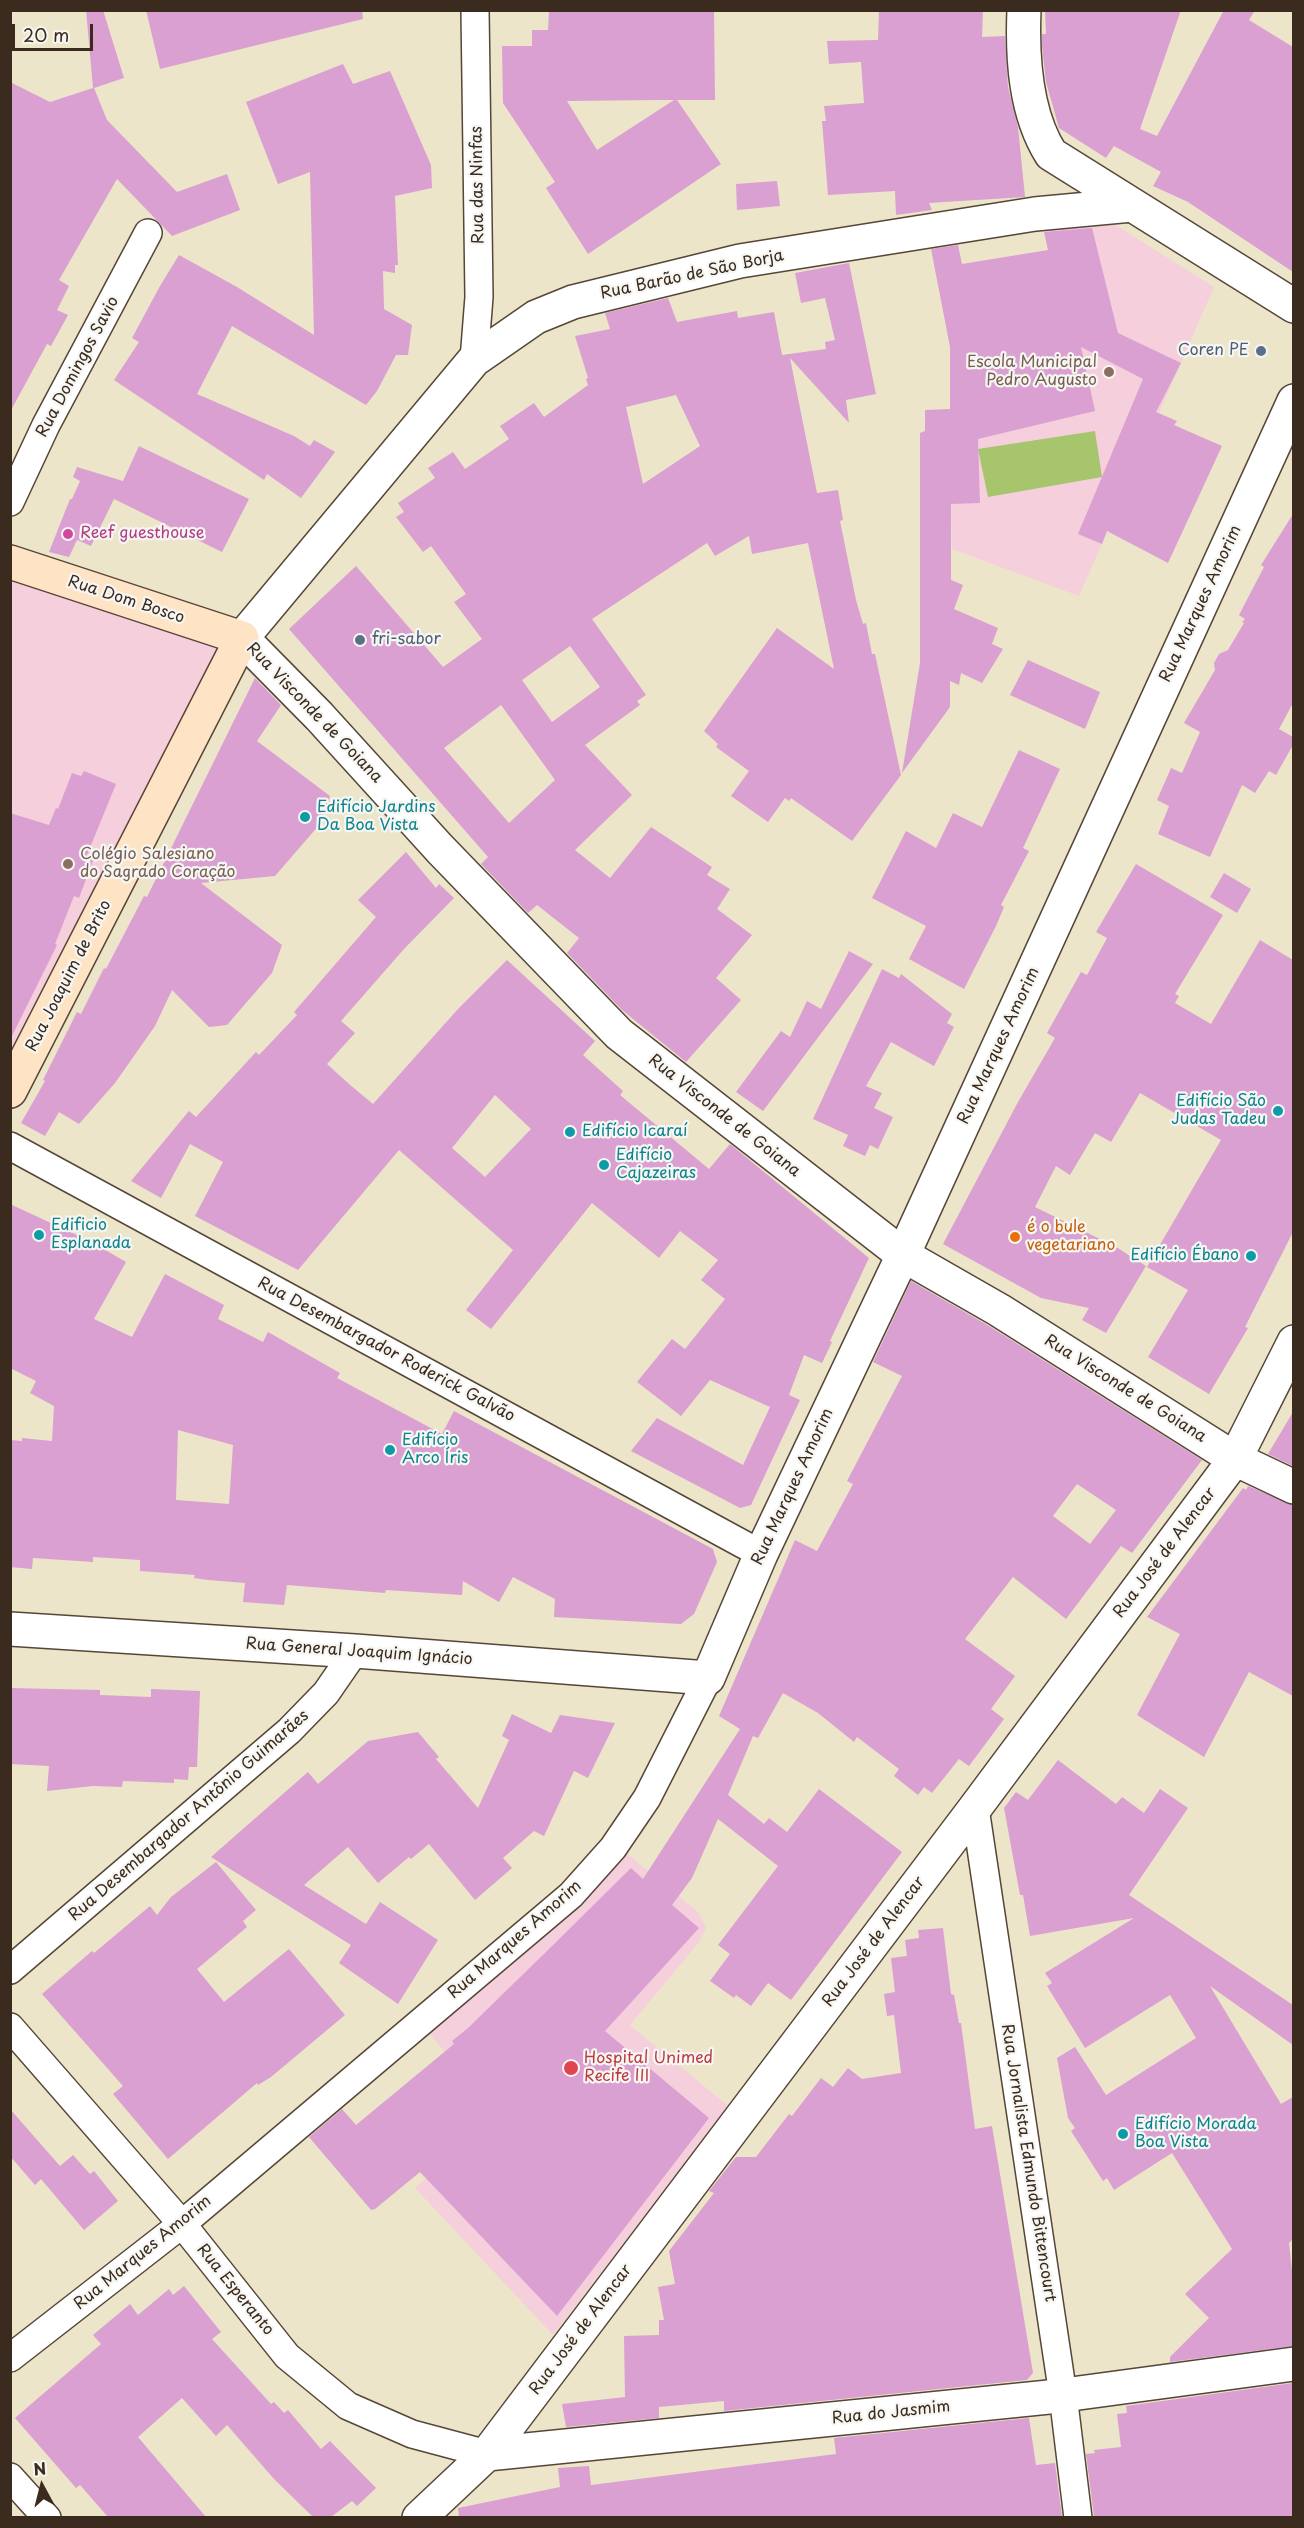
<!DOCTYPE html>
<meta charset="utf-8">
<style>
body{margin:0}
#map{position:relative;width:1304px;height:2528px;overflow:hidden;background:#ece5c9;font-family:"Playpen Sans",sans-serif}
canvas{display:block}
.frame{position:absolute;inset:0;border:12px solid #3b2a1e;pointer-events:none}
.north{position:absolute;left:12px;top:2456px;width:60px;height:60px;-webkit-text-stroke:4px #f6f6f2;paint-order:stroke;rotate:353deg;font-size:16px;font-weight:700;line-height:24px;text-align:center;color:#3b2a1e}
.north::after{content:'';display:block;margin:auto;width:21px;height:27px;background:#3b2a1e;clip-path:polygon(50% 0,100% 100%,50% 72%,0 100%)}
.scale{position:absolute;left:12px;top:24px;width:81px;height:27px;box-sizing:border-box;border:3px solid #3b2a1e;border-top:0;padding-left:8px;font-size:18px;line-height:21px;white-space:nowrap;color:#3b2a1e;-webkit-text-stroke:4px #f6f6f2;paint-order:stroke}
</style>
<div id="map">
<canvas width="1304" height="2528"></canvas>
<div class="frame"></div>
<div class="north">N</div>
<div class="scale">20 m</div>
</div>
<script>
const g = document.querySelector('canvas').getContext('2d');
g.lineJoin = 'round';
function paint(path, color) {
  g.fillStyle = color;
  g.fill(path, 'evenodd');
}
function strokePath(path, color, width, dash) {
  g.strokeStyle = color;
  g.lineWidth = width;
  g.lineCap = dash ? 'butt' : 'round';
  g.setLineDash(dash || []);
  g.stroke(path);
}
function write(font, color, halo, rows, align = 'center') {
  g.font = font + ' "Playpen Sans",sans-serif';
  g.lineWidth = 4.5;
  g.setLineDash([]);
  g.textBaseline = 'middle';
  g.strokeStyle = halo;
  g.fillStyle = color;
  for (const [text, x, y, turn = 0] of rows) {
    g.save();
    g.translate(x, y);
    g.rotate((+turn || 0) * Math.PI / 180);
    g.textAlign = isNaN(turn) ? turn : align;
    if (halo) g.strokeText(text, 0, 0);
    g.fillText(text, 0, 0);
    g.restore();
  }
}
paint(new Path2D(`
 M1103,217l111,70 -135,309 -127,-47 -2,-117 115,-106 -20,-99z
 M11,562l231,76 -231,452z
 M626,1853l72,59 8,15 -6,14 -70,84 98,81 -175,229 -138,-147 84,-73 -72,-84 148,-123z`), '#f5cfdc');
paint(new Path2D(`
 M1095,431l7,46 -114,20 -10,-48z`), '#a7c56c');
paint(new Path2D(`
 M86,10h17l21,68 -30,10 13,32 70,72 50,-18 13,36 -68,26 -55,-57 -58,101 10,6 -12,24 11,5 -17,31 -4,-2 -37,68v-330l40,20 43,-14z
 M146,10h216l1,9 -203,50z
 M549,10h165l1,90h-38l44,64 -133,90 -42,-66 9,-6 -52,-79 -1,-57h30v-16h16zM658,100h16l-77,50 -30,-49z
 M879,10h104l-1,27 23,-1 3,51 10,40 7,70 -96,6 3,7 -36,5 -1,-24 -67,4 -6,-74h4l-2,-15 40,-3 -3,-41 -32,2 -2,-23 51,-1z
 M1045,10h136l-41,119 17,7 67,-126h31l-6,10 44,27v225l-105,-70 -35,-16 8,-14 -47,-26 -8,12 -47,-30 -13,-46 -4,-36v-12h4z
 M343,64l10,20 37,-13 41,94 1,23 -37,8 3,69h-3v8l-12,-2 1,38 28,16 -4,30h-12l-19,36 -11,14 -134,-79 -35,68 97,42 16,10 4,-6 21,12 -34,46 -34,-24 -3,6 -150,-100 25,-38 -7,-4 28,-52 19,-31 58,32 77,48 -4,-163 -32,12 -32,-82z
 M777,181l3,25 -43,4 -1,-26z
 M1092,228l26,105 63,30 -25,49 21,9 -3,4 48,21 -54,117 -61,-32 -5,13 -24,-10 65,-155 -62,-32 14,64 -117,28 2,64 -29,1v76l12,5 -9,24 44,19 -6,16 11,5 -21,34 -21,-10 -2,12 -9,-4v26l-48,66 18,-110v-230l5,-2v-21l25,-1v-62l-19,-98 27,-4 4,19 86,-14 -4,-18z
 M849,263l27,131 -30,6 3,23 -59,-65 27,135 21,-3 5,30 -3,1 16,79 7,24 3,-1 6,31h3l26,121 -49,66 -61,-43 -2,3 -4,-3 -17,24 -37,-26 18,-25 -33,-24 2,-3 -14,-13 73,-103 57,41 -26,-126 -56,11 -3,-18 -34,20 -8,-13 -115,76 54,76 -9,6 3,4 -55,40 47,50 -57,55 35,28 41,-51 61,40 -5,8 23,14 -13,20 35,26 -36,43 25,22 -55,62 -64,-52 -55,-57 12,-15 -42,-33 -9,8 -47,-49 7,-7 -199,-228 67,-63 87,101 39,-28 -28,-37 12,-8 -35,-48 -8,6 -27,-35 8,-5 -6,-9 37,-25 -7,-10 25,-16 12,17 44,-30 -9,-13 34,-23 10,14 44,-32 -2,-6 2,-1 -13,-42 35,-7 -5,-16 63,-15 9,24 60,-11 1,7 36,-6 8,43 44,-6 -1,-7 10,-2 -10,-42 -24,5 -6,-30zM676,395l24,51 -57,38 -17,-77zM570,646l30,41 -48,35 -30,-42zM501,705l54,75 -46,43 -65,-75z
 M139,446l110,53 -27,53 -108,-53 -23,47 -14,-6 -8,17 -20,-5 21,-53h2l8,-18 -7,-4 4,-10 46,14z
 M1293,514v189l-14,26 14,8v8l-17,30 -7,-4 -14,22 -13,-8 -32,72 -52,-23 11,-28 -12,-6 14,-32 11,5 18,-41 -16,-9 31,-53 -1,-7 5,-9 9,-4 16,-27 -2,-1 3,-3 -6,-4 25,-48 -3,-2z
 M1028,660l72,32 -15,37 -75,-34z
 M255,678l26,27 -24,36 73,55 -10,28 -45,52 -74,7 81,62 -10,28 -45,52 -18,2 -37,-37 -17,36 -40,57 -36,41 -20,-12 -14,24 -24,-13 24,-42 -2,-1 34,-68 4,2 23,-46 2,1 38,-73 3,1z
 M1019,750l41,19 -37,79 6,3 -28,54 3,2 -8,19 -32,63 -55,-30 17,-33 -54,-28 34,-67 30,17 17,-35 29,14z
 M84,771l32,13 -29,71 7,3 -15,40 -5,-2 -19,48 2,1 -47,95v-227l39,12 7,-17 2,1 14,-36 9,3z
 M406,852l30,36 3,-4 15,14 -50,51 -63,72 14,12 -28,31 22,20 24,20 85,-95 49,-49 88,81 -12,14 40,36 -3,4 89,74 21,-25 139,114 -39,83 2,1 -10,21 -18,-8 -15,40 11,5 -49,105 -11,3 -109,-57 26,-33 86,47 27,-58 -60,-27 -29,36 -44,-34 35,-43 13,10 40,-50 -24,-19 17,-20 -38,-29 -21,27 -67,-55 -101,126 -25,-19 47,-60 -114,-100 -101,120 -103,-54 28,-54 -33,-18 -29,54 -30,-17 58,-70 7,6 60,-65 3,3 38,-40 -3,-3 82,-95 -18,-17zM495,1095l36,34 -46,48 -33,-29z
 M1136,864l87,51 -48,79 4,2 -4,7 36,21 49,-84 33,20v272l-48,95 3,1 -39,66 -61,-37 40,-67 -41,-23 74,-127 -81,-47 -29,49 -16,-9 -25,42 -14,-9 -21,41 81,40 30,19 -40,67 -24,-13 7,-12 -48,-10 -98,-54 75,-142 37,-64 -8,-5 34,-61 6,3 20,-37 -11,-6z
 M1224,873l27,16 -14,24 -27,-16z
 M849,951l24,13 -110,147 -27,-19 45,-61 9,6 17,-36 14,8z
 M882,969l17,9 2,-4 51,40 -5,9 7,4 -20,39 -43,-24 -25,44 16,7 -8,15 19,9 -15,32 -8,-4 -5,11 -22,-10 5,-11 -35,-16z
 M10,1204l80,37 36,21 -32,57 38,18 33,-63 59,31 -6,14 45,23 5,-10 72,41 -3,5 105,56 12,-23 259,138 4,13 -23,52 -13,10 -127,-7 1,-18 -42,-22 -14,25 -36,-21 -1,14 -76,-5 -1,3 -98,-8 -3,20 -41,-3 2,-19 -37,-3 -14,-2 1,-3 -55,-4v-11l-47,-3v5l-60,-4 -1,11 -22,-2v-127l12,1v-3l30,3 2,-35 -24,-13 6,-12 -26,-13zM178,1430l55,15 -4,59 -53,-4z
 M911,1281l78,45 213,134 -70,93 -11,-7 -55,73 -53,-42 -48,62 50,37 -24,33 13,10 -35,47 -10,-7 -27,34 -8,-6 -6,8 -24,-19 5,-7 -42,-32 -3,5 -36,-29 -35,-20 -25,45 -5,-2 -25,59 36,29 5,-6 18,14 32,-43 83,63 -111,148 -23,-17 -17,23 -15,-11 -2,3 -24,-17 20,-27 -12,-9 60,-79 -60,-47 -26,59 -20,27 27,23 -94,103 104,87 -152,198 -137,-144 -45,37 -4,1 -62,-73 33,-28 14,16 98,-81 -2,-3 16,-13 81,-79 82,-81 12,11 97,-150 -21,-13 76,-176 22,11 36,-67 -6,-3 55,-105 -29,-14zM1077,1484l39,26 -26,34 -37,-28z
 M1293,1412v54l-25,-12z
 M1248,1486l45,19v191l-44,-24 -45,85 -67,-42 43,-81 -33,-17 96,-129 3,2z
 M10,1688l90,2v5l51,2v-8l49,2 -3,76h-8l-1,13 -14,-1v4l-51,-2 -1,6 -29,-1 -46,5 2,-25 -39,-2z
 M512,1714l39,19 9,-18 55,8 -27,55 -14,-7 -30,65 -10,-5 -31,27 9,10 -37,32 -46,-56 -18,15 -2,-2 -31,26 -30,-36 -44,38 62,39 14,-22 58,38 -40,64 -59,-41 12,-18 -140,-88 97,-85 10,12 50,-43 50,-9 21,25 -3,2 42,49 31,-68 -7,-4z
 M1058,1760l58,44 6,-7 22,16 16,-24 28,19 -59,87 164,110v40l-83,-59 71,118 12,-7v142l-4,4 4,37v66l-123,16v-5l39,-39 -24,-24 47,-45 -60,-96 -58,37 -7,-12 -4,3 -32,-50 4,-3 -7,-10 -11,-60 18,-11 31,48 90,-57 -26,-43 -85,53 -38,-62 5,-3 -7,-10 89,-55 -104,18 -7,-41h-3l-16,-87 12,-16 12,8z
 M216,1862l40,48 -13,11 4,6 -50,42 27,33 65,-53 56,66 -74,62 -13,8 -1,-2 -89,76 -55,-65 10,-8 -81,-92 50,-43 2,2 56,-47 7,9 14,-18z
 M943,1928l8,66 3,1 5,28h2l14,106 17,-3 41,247 -6,7 -303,31v-10l-65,6v11l-93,9 -4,-23 63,-7 -1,-61 35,-1v-15h5l-6,-33 17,-3 -6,-33 45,-58 -5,-2 27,-34h20l33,-43 3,2 29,-38 12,9 15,-19 14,11 39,-6 -7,-58 -7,1 -3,-22 11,-2 -4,-34 16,-2 -2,-16 14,-2 -1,-8z
 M10,2109l50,57 13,-11 17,19 4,-3 24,30 -34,29 -43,-51 -6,6 -25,-29z
 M184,2286l37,46 -9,7 59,65 3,-2 10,11 4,-3 33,39 9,-8 46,47 -19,18 -5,-5 -21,16h-18l-39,-38 -47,-54 -11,11 -34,-38 -44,39 68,80h-98l-28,-32 -4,3 -61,-70 86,-74 -8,-9 37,-31 8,11 31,-26 4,6z
 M1293,2383v134h-199l-8,-63 9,-1 -1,-3 27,-3 -4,-33 10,-1 -1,-7z
 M1029,2418l7,47 19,-2 7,54h-603l-1,-9 102,-21 -2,-19 31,-2 2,19 245,-31 -2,-16z`), '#daa0d1');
const minor = new Path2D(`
 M474,360l5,-63 -4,-287
 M10,502l36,-77 102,-192
 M10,1146l751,408
 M975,1808l88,587 15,123
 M10,1970l279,-239 37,-38 29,-42
 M10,2027l172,197 105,132 61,50 64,28 75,20
 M10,2358l172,-134 389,-329 42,-47 34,-50 61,-120
 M10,2477l37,41`);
const tertiary = new Path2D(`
 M1024,10c-2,48 1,103 27,144l243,152
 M1132,205l-97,9 -295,47 -167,41 -37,15 -62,43 -232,278 77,78 121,133 179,185 284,221 96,55 236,149 59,28
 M10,1629l345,22 353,27 53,-124 142,-299 391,-854
 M487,2454l562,-57 245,-33
 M419,2518l68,-64 488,-646 260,-349 59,-117`);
const secondary = new Path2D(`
 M10,562l232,76 -232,453`);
strokePath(minor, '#564638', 30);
strokePath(tertiary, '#564638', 36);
strokePath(secondary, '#564638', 36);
strokePath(minor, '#fff', 27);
strokePath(tertiary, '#fff', 33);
strokePath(secondary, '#fee4c5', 33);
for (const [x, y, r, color] of [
 [1261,351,6,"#5c6f8a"],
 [1109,372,6,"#8d6e63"],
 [68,534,6,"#d1479c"],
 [360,640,6,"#5c6f8a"],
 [305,817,6,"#0f9aa8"],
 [68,864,6,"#8d6e63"],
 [1278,1111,6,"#0f9aa8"],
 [570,1132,6,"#0f9aa8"],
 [604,1165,6,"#0f9aa8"],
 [39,1235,6,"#0f9aa8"],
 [1015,1237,6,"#e8710a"],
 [1251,1256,6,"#0f9aa8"],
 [390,1450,6,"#0f9aa8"],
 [571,2068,8,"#e0444e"],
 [1123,2134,6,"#0f9aa8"]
]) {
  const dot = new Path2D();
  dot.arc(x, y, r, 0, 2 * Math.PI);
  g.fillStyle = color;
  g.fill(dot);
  strokePath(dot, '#f6f6f2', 2);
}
write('16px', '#3b2a1e', '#f6f6f2', [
 ["Rua das Ninfas",478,185,-91],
 ["Rua Barão de São Borja",692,275,-12],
 ["Rua Domingos Savio",78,367,-62],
 ["Rua Dom Bosco",126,600,18],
 ["Rua Marques Amorim",1201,604,-65],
 ["Rua Visconde de Goiana",314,713,46],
 ["Rua Joaquim de Brito",69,976,-63],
 ["Rua Marques Amorim",999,1046,-65],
 ["Rua Visconde de Goiana",724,1116,38],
 ["Rua Desembargador Roderick Galvão",386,1350,28],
 ["Rua Visconde de Goiana",1125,1389,32],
 ["Rua Marques Amorim",793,1487,-65],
 ["Rua José de Alencar",1165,1553,-53],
 ["Rua General Joaquim Ignácio",359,1652,4],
 ["Rua Desembargador Antônio Guimarães",189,1816,-41],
 ["Rua Marques Amorim",515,1940,-41],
 ["Rua José de Alencar",874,1942,-53],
 ["Rua Jornalista Edmundo Bittencourt",1028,2163,81],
 ["Rua Marques Amorim",143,2253,-39],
 ["Rua Esperanto",235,2290,51],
 ["Rua José de Alencar",581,2330,-53],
 ["Rua do Jasmim",891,2413,-6]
]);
write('16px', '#4e5e75', '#f6f6f2', [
 ["Coren PE",1249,351],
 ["fri-sabor",372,640,"left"]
], 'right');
write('16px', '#785e54', '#f6f6f2', [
 ["Escola Municipal",1097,363],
 ["Pedro Augusto",1097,381],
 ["Colégio Salesiano",80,855,"left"],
 ["do Sagrado Coração",80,873,"left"]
], 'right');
write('16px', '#b23c85', '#f6f6f2', [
 ["Reef guesthouse",80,534]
], 'left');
write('16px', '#0d838f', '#f6f6f2', [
 ["Edifício Jardins",317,808],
 ["Da Boa Vista",317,826],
 ["Edifício São",1266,1102,"right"],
 ["Judas Tadeu",1266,1120,"right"],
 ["Edifício Icaraí",582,1132],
 ["Edifício",616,1156],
 ["Cajazeiras",616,1174],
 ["Edificio",51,1226],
 ["Esplanada",51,1244],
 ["Edifício Ébano",1239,1256,"right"],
 ["Edifício",402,1441],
 ["Arco Íris",402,1459],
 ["Edifício Morada",1135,2125],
 ["Boa Vista",1135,2143]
], 'left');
write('16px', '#c56008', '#f6f6f2', [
 ["é o bule",1027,1228],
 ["vegetariano",1027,1246]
], 'left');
write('16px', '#be3a42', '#f6f6f2', [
 ["Hospital Unimed",584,2059],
 ["Recife III",584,2077]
], 'left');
</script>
